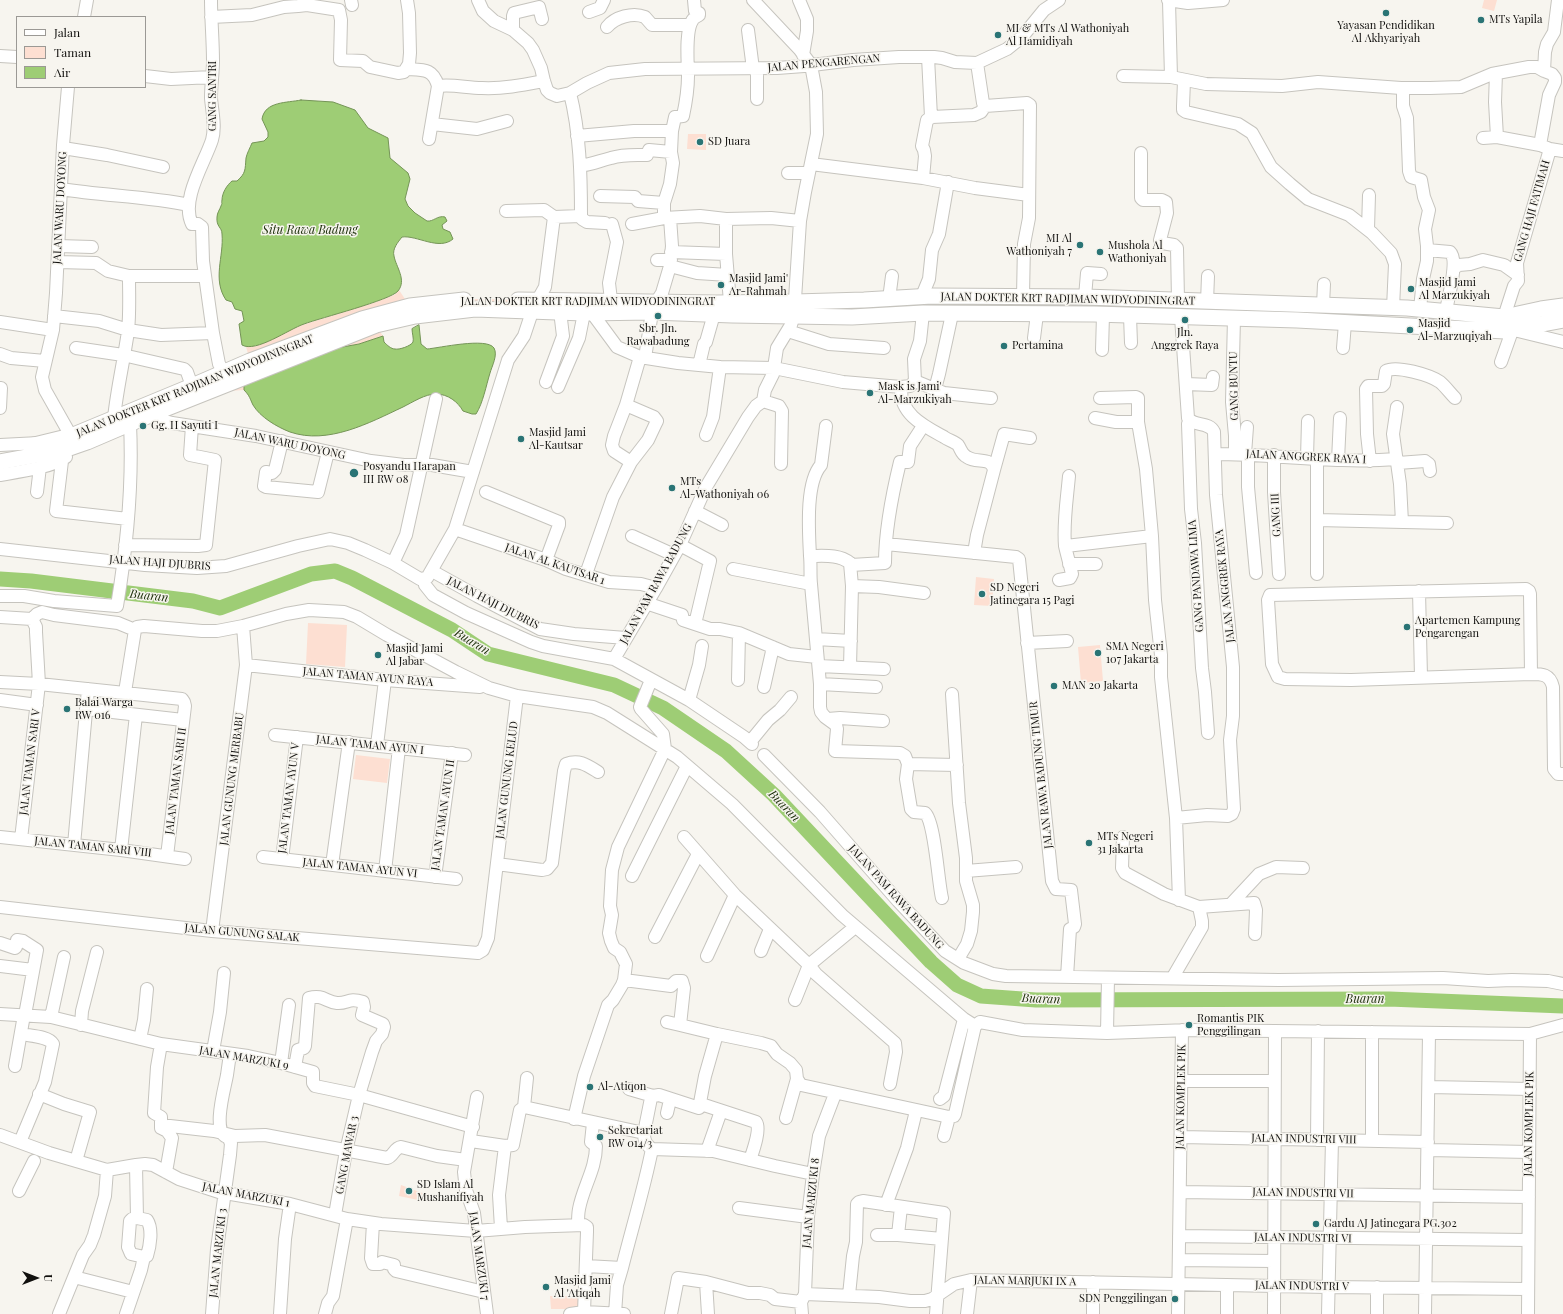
<!DOCTYPE html>
<style>
body{margin:0}
#map{position:relative;width:1563px;height:1314px;overflow:hidden;background:#f7f5ef;font-family:"Playfair Display",serif}
canvas{display:block}
.legend{position:absolute;left:16px;top:16px;width:130px;height:72px;box-sizing:border-box;background:#f7f5ef;border:1px solid #9b9995;margin:0;padding:5px 7px;list-style:none;font-size:12px;color:#11100e}
.legend li{display:flex;align-items:center;gap:8px;height:20px}
.legend b{width:20px;border:1px solid #9b9995}
.north{position:absolute;left:16px;top:1258px;width:40px;height:40px;-webkit-text-stroke:3px #f7f5ef;paint-order:stroke;rotate:90deg;font-size:11px;font-weight:700;line-height:16px;text-align:center;color:#11100e}
.north::after{content:'';display:block;margin:auto;width:14px;height:18px;background:#11100e;clip-path:polygon(50% 0,100% 100%,50% 72%,0 100%)}
</style>
<div id="map">
<canvas width="1563" height="1314"></canvas>
<ul class="legend">
<li><b style="height:5px;background:#fff"></b>Jalan</li>
<li><b style="height:11px;background:#fddfd2"></b>Taman</li>
<li><b style="height:11px;background:#9ecd75"></b>Air</li>
</ul>
<div class="north">U</div>
</div>
<script>
const g = document.querySelector('canvas').getContext('2d');
g.lineJoin = 'round';
function paint(path, color) {
  g.fillStyle = color;
  g.fill(path, 'evenodd');
}
function strokePath(path, color, width, dash) {
  g.strokeStyle = color;
  g.lineWidth = width;
  g.lineCap = dash ? 'butt' : 'round';
  g.setLineDash(dash || []);
  g.stroke(path);
}
function write(font, color, halo, rows, align = 'center') {
  g.font = font + ' "Playfair Display",serif';
  g.lineWidth = 3;
  g.setLineDash([]);
  g.textBaseline = 'middle';
  g.strokeStyle = halo;
  g.fillStyle = color;
  for (const [text, x, y, turn = 0] of rows) {
    g.save();
    g.translate(x, y);
    g.rotate((+turn || 0) * Math.PI / 180);
    g.textAlign = isNaN(turn) ? turn : align;
    if (halo) g.strokeText(text, 0, 0);
    g.fillText(text, 0, 0);
    g.restore();
  }
}
paint(new Path2D(`
 M1484,0h13l-3,11 -12,-3z
 M688,134h18v16l-19,-1z
 M399,290l6,9 1,8 63,-8 67,1 -160,26 7,10 -24,8 -22,4 -93,37v5l-35,2 41,-32 -4,-13 10,-1 43,-20 77,-24 18,-7z
 M976,577l18,2 -2,27 -18,-1z
 M308,623l39,2 -2,42 -39,-3z
 M1100,645l3,36 -22,2 -3,-36z
 M356,755l34,4 -3,24 -34,-4z
 M401,1185l24,9 -2,7 -24,-5z
 M550,1296h29v13h-28z`), '#fddfd2');
const water = new Path2D(`
 M301,100l32,2 22,8 13,18 20,10 2,20 18,15 2,6 -5,20 3,7 7,7 12,8c6,1 11,-6 18,-4l2,4 -5,4 1,4 7,3 3,7c-14,12 -36,-4 -51,-2 -4,5 -10,12 -8,19 2,11 13,24 4,35 -7,9 -78,27 -94,33 -15,5 -48,29 -62,21l-3,-21 5,-3 -2,-10 -7,-2 -3,-7 -6,-2c-14,-21 -2,-43 -4,-66 0,-7 -6,-7 -5,-17 0,-4 3,-8 4,-11 2,-5 0,-1 1,-6 0,-7 5,-15 10,-19h5c9,-8 8,-11 9,-23 1,-5 4,-10 6,-15l12,-2 4,-4v-5l-6,-13c3,-18 25,-16 39,-19z
 M419,325l2,19 6,5c12,-1 60,-12 67,-1 4,7 -2,18 -4,25 -4,13 -7,30 -14,41h-4l-9,-3c-5,-9 -15,-17 -27,-17 -11,0 -23,8 -33,13 -34,16 -75,38 -113,25 -13,-5 -30,-15 -37,-27 -3,-6 -3,-9 -9,-15v-5l93,-37 22,-4 24,-8 1,6c3,3 7,7 11,7 4,1 16,-3 18,-7 1,-3 -1,-9 -1,-13z`);
paint(water, '#9ecd75');
strokePath(water, '#749456', 1);
strokePath(new Path2D(`
 M0,579l31,2 162,20 27,7 91,-34 24,-3 17,7 100,52 36,24 126,31 49,23 63,43 48,44 157,167 26,23 24,11 55,4 353,-1 174,7`), '#9ecd75', 15);
const minor = new Path2D(`
 M351,0l1,5
 M478,0l5,11 11,10 19,9 15,13 5,7 8,18 3,13 3,9 3,3 7,3 13,-3 17,-10 22,-10 36,-4 132,-1 27,-2 49,-6 46,-3h35l8,1 13,4 22,1 30,-14 15,-12 22,-27 15,-10
 M694,0l1,11 4,2v2c-3,2 -6,3 -7,6 -7,11 -4,42 -4,55 0,13 -2,26 -5,40l-8,1 -3,14 -1,21 2,11 -3,21 -6,19v15l36,-2 26,3 45,-1 29,3
 M799,0l8,19v12l-4,24
 M1168,0l20,3 35,-3
 M1558,0l-4,32 -7,12 -2,8 -1,19 8,3 3,4v4l-6,13 -9,50 10,4 13,2
 M1169,1l2,76
 M589,12l11,-4 4,-8
 M84,17l3,-17
 M211,17l41,-2 32,-8 14,-1 9,-1 32,5 2,10 -1,40 23,1 7,6 28,6 6,-1 5,-8 1,-11 -1,-40 -2,-13
 M607,27c8,-10 26,-15 38,-10l7,8h38
 M513,30v-14l1,-3 25,-6 3,12
 M748,30l5,39
 M0,56l17,1
 M928,57l3,60
 M977,63l6,40 2,3 42,-3 3,2 -1,113 -5,26 -1,52
 M406,69c17,1 27,-1 32,17l-9,53
 M757,69v30
 M1496,73l-1,29 2,35
 M145,76l26,3 41,-2
 M1123,76l48,1 35,7 76,2 36,-4 83,6h29l31,-1 31,-13 37,-7h8l7,4
 M1184,81l-1,25v4l3,2 52,12 14,9 19,34 19,17 18,15 41,16 23,18 19,20 4,11 -2,44
 M438,86c15,-2 29,2 44,2 21,1 41,-3 62,-7
 M68,87l-5,58 -7,148 -3,37 -11,47 3,13 26,46
 M1403,88v18l4,12 2,53 2,6 10,3 3,17 5,13 -4,19 2,17v15l-4,18 -3,30
 M570,93c10,40 11,82 11,123
 M432,124l45,5 30,-8
 M577,136l57,-5h38
 M1483,138l14,-1 43,8
 M63,148l44,7 56,12
 M1141,153v45l2,2h19l4,2 1,11 -7,27 2,3 12,2 3,3 1,52
 M811,164l112,14 52,10 54,7
 M580,166c13,-2 19,-5 31,-8 12,-4 24,-3 36,-3l2,-5 22,2
 M788,173h21
 M923,178l2,-22 -1,-6 -2,-4 5,-26 5,-3 42,-2 7,-3 4,-6
 M61,189c43,7 86,7 128,16
 M600,196l35,1 3,4 26,2
 M506,211l38,-1 10,7
 M581,216l1,3 5,3 18,1
 M554,217l27,-1
 M726,219v35l4,48
 M632,224l32,-6
 M1368,229l1,-34
 M58,246l34,1
 M1427,250l23,2c9,8 -2,46 -4,59
 M671,252l55,2
 M657,260h14
 M58,262l38,1 12,8 21,5h76
 M670,266l27,7 31,2
 M1454,268l5,-3 11,-1 13,-4 21,5 14,10
 M922,296l7,-17 3,-29 7,-16 9,-52
 M1085,297l2,-24 14,1
 M889,299l3,-23
 M611,300l-2,-17 8,-41 -5,-18
 M657,301l5,-8 8,-27 2,-20 -2,-28
 M1207,302l1,-26
 M1323,305l1,-21
 M592,313l25,34 23,10 38,6 42,4 54,1 69,14 58,5
 M923,313l-3,28 -6,18 1,22 -5,5 -9,1c-2,27 23,39 43,50 4,3 11,5 14,8 3,4 3,9 9,12 10,7 24,-1 27,13l-17,65 -3,18
 M54,316l45,5 29,9 33,5 52,-2 -10,-72 -1,-34 -4,-3h-6c-12,-24 13,-62 20,-84 4,-13 0,-29 -1,-42 0,-13 2,-25 2,-37 0,-20 -2,-41 -2,-61
 M1130,316l1,27
 M1504,317l10,-31 4,-5 -1,-18 33,-114
 M1234,318l-2,84 3,34v18
 M0,322l53,8
 M1514,330l49,12
 M788,331l41,13 55,4
 M213,333l6,31 5,8
 M1034,338l3,-24
 M76,348l47,7 61,14 3,3 5,14
 M1343,348l2,-25
 M1102,350l1,-35
 M0,354l11,4 34,3
 M645,358l7,-46
 M1501,362l11,-31
 M699,365l5,-21 2,-2 8,-28
 M915,381l29,12 47,5
 M546,382l17,-46 -3,-25
 M1186,384l26,1 1,-8
 M558,387l21,-49 5,-25
 M935,389l4,-15 13,-60
 M1100,398l36,-1 2,1v24l8,47 6,67 3,64 6,55v22l15,141 3,82
 M763,401l16,5 3,5 -1,53
 M1397,407l-4,27 7,50 2,38
 M0,408l1,-20
 M157,412l8,9 7,2 84,13 115,25 33,4h28l41,7
 M114,418c3,-29 10,-58 14,-87 2,-19 1,-37 1,-55
 M1095,418l21,4h22
 M1190,420l-2,4 3,85 4,34 7,125 3,24 3,41
 M706,435l7,-18 7,-50
 M282,441l-7,29 -3,3 -6,-1 -2,14 2,1 52,5 10,-40
 M0,445l39,-2
 M1215,454c61,0 121,10 182,5
 M1245,454l2,-27
 M1248,454v33l8,86
 M1274,455v37l5,82
 M1307,458l1,-37
 M1338,460l2,-42
 M62,461l-6,50 72,8
 M1370,461l-3,-27 -1,-45 2,-3h14l2,-2 2,-13c10,-6 44,4 54,11 5,4 10,11 15,16
 M631,462l-17,-11 -2,-6 2,-9 12,-31 14,-48
 M1398,463l27,-2 4,3 1,7
 M994,470l10,-36 26,4
 M0,475c17,-3 54,-8 66,-18
 M37,492l3,-25
 M486,492l73,30v3l-13,35
 M695,511l27,14
 M1317,520l130,3
 M455,529l91,31 20,9 43,13 32,2 15,4
 M632,536l42,19
 M886,544l130,13 3,2 33,322 4,8 15,1 4,34 -1,3 -4,2 -3,48
 M125,545l73,1 8,-1 9,-85 -25,-5 2,-29
 M680,545l30,16 -15,63
 M1066,546l86,-10
 M0,549l145,16 52,3 29,-2 72,-20 32,-7 18,4 17,7 28,13 27,16 7,-1 28,-49 53,-169 16,-24 12,-36 4,-4 5,-9 9,-70
 M810,556c13,0 29,-2 40,7l2,23 -2,81
 M393,563l13,-28 30,-136
 M1069,564h27
 M851,565l34,-2c0,-34 7,-68 15,-101h8l2,-16 13,-20
 M733,569l78,15 9,100v23l1,5 4,5 11,8 1,4 -2,22 65,2 5,3 3,8 -2,15 5,30 3,3 11,1c10,9 13,69 17,85
 M432,571l45,25 63,33 34,5 52,4
 M586,574l27,-77 18,-35 17,-22 8,-17 1,-2 -3,-4 -28,-12
 M1317,574v-115
 M424,579l1,6 8,10 33,18 65,29 12,4 71,13 75,41 55,37 8,7
 M1059,580l11,-2 2,-4c-2,-9 -5,-19 -7,-28 -2,-23 2,-47 4,-70
 M811,584c-1,-9 0,-19 -1,-28 -1,-23 -5,-73 11,-91l5,-39
 M852,586l27,1 45,6
 M1419,591l2,86
 M0,596h24l30,5 63,5c10,-60 16,-121 13,-182
 M646,603l36,12 1,5 27,9h10l19,4 50,21 28,3
 M0,617l32,2 4,8v5l3,52 -18,155
 M32,619l5,-5 5,-2 12,3 64,8 17,7
 M816,639l35,2
 M1027,643l40,-2
 M614,659l42,-71 24,-43 26,-58 42,-70 8,-11 7,-5 2,-11 8,-16 4,-26 14,-23 3,-10 6,-94 5,-29 12,-58 -1,-42 -5,-27 -11,-15 -47,-50
 M246,665l139,15 95,7
 M819,666l65,3
 M1531,674l-1,-80 -1,-3 -3,-2 -256,6 -2,5 4,64 6,13 7,2 66,1 180,-6c11,0 19,0 22,13l1,82 4,5h5
 M738,680l1,-47
 M0,682l39,2 143,15 2,3 1,4 -18,150
 M820,684l56,3
 M764,687l9,-40
 M125,692l10,-62 2,-3 7,-1 58,5h15l26,-5 43,-12 23,-4 35,2 13,5 30,18 69,37 33,16 28,8 76,11 14,6 70,44 55,47 110,111 122,104 11,7
 M952,694l7,109 7,55v23l7,24v7l-2,19 -4,13 -9,15
 M0,700l37,5
 M689,700l10,-35 3,-19
 M86,709l97,11
 M828,719l12,-1 43,3
 M275,735l190,20
 M750,742l18,-22 12,-10 11,-13
 M377,745l8,-65
 M764,755l56,57 78,89 47,50 19,12 29,11 13,2 273,4 164,-2 45,3 24,-1 36,1 15,3
 M908,764l49,1
 M1176,818l31,-3 21,1 4,-2 2,-5 -4,-69 3,-24v-49l-17,-172 -2,-63c-5,-11 -20,-5 -26,-14l-7,-101
 M0,837l121,13 64,9
 M684,837l51,58 74,70 7,9 79,69 1,9 -6,32
 M1123,837l-1,31 3,5 39,21 35,13 55,-4 2,7 -1,24
 M74,845l14,-156
 M121,850l15,-135
 M263,857l193,22
 M282,859l15,-122
 M497,864l45,6 5,-1 5,-6 12,-92 2,-7c13,-5 21,1 32,8
 M332,865l17,-123
 M385,871l14,-123
 M966,871l50,-4
 M632,876l55,-110
 M435,877l17,-124
 M1231,904l28,-30 17,-7 27,1
 M0,907l212,24 266,22 5,-3 5,-12 29,-242
 M212,931l34,-266 -3,-39
 M655,937l43,-83
 M0,943l15,5 1,-1 1,-7 6,1 14,9 -12,65
 M761,951l9,-22
 M707,956l28,-61
 M0,966l33,4
 M1173,977l29,-50v-6l-3,-14
 M624,980l47,6 5,-5h6l2,7 -4,37 37,9
 M795,1000l14,-35 46,-38
 M0,1014l51,3 110,27 87,12 33,7 32,9v11l2,3 44,9 114,32
 M51,1017l13,-60
 M667,1022l13,3
 M81,1025l1,-14 15,-59
 M1372,1032v109
 M1107,1033l1,-55
 M140,1039l4,-19 3,-31
 M161,1044l-4,23 -3,46 7,4v11l6,3
 M213,1051l7,-39 4,-39
 M281,1063l8,-58
 M15,1066l9,-51
 M295,1067l3,-17 6,-2 1,-2 4,-48c14,-4 17,4 28,5 11,1 11,-6 26,-1l1,5 -2,8 21,9 1,3 -2,7 -6,7 -4,11 -13,43 -13,56 -11,64
 M1182,1081h92
 M1429,1087l101,2
 M629,1089l24,7
 M39,1094l25,10 26,8 -14,49
 M477,1097l-13,75 2,18 8,23 13,101
 M940,1099l4,-3 20,-77
 M701,1104l55,18c5,7 -3,29 -6,38
 M524,1107l3,-29
 M667,1113l3,-13
 M786,1118l11,-39
 M574,1119l10,-43 24,-71 5,-5 9,-15 2,-5 2,-16 -6,-12 -6,-4 -3,-7 -2,-8 3,-18 -2,-9 2,-36 6,-23 47,-98 -2,-15 -22,-25 -1,-2 11,-27
 M167,1131l1,-5h2l44,5 21,5 30,-1 122,23c6,-1 7,-10 14,-11l36,9 29,4
 M644,1133c0,8 2,12 8,16l61,2 62,15 38,8
 M0,1135l49,18 58,17 29,-5 9,-1 8,1 26,14 40,13 71,12 57,15 34,5 95,7 49,-4 59,-2 3,2v5l-3,80
 M944,1136l5,-19
 M1181,1137l247,5
 M1317,1140l1,-109
 M471,1141l34,5 8,-1 7,-35 4,-3 120,26 7,-35 2,-2 6,-1 40,13 6,-32 12,-42 44,9 10,3 6,8 13,9 6,7 1,9 4,6 148,32 5,-1 1,-2 20,-88 5,-4 43,8 84,3 82,-3 341,4 33,-9
 M20,1142l25,-60 8,-38c-5,-8 -23,-8 -32,-10
 M1428,1150l101,2
 M707,1151l14,-40
 M166,1172l6,-34 -5,-7
 M19,1191l15,-30
 M1180,1192l349,5
 M886,1205l21,-57 9,-37
 M739,1208l69,9
 M137,1218l10,2c6,9 3,26 0,36l-3,1
 M373,1223l-2,35 2,6h7l2,-2 12,3v4l2,2 88,21
 M578,1225c0,-5 0,-11 1,-16 4,-22 17,-40 17,-63l-5,-4 2,-19
 M501,1228l-2,-33 6,-49
 M877,1235h21l44,4
 M898,1235l3,-28
 M1179,1236l349,4
 M1179,1260l95,1
 M586,1266l36,2c10,-40 22,-79 30,-119
 M74,1277l59,15
 M706,1282l2,32
 M805,1294l74,3 31,4h15l7,-2 22,-15 17,-4 357,7 200,2
 M849,1295l4,-39 3,-14 1,-38 2,-2 4,-1 81,12 -8,101
 M59,1314l24,-59 7,-10 4,-10 11,-39 2,-26
 M126,1314l15,-44 3,-13 -13,-3 -3,-7 2,-26 2,-2 5,-1 -1,-53
 M212,1314l5,-65 13,-94 1,-12 -3,-6c-17,-3 -3,-50 -1,-62 1,-7 2,-14 3,-21
 M280,1314l5,-75 5,-35
 M325,1314l3,-11 5,-7 14,-77
 M570,1314l14,-2 40,2
 M615,1314l2,-29 5,-17
 M671,1314l7,-36 28,4 42,11h12l10,2 5,4 26,3
 M802,1314l-1,-12 4,-8 3,-77 5,-43 6,-38 16,-42
 M967,1314l4,-34
 M1093,1314v-32
 M1178,1314l4,-284
 M1227,1314v-29
 M1274,1314l1,-283
 M1328,1314l4,-174
 M1377,1314v-27
 M1425,1314l4,-281
 M1528,1314l2,-280`);
const major = new Path2D(`
 M518,300l198,3 79,-1 69,-2 68,-4 153,1 322,11 97,9 37,-8 22,-3
 M30,446l41,-10 121,-50 58,-25 112,-42 48,-13 54,-6
 M0,462l64,-12 23,-8 70,-30 219,-87 39,-9 60,-7 109,4 68,-1 80,3 120,2 71,-4 171,1 203,6 208,11 58,-11`);
strokePath(minor, '#c6c4be', 14);
strokePath(major, '#c6c4be', 17);
strokePath(minor, '#fff', 12);
strokePath(major, '#fff', 15);
for (const [x, y, r, color] of [
 [1386,13,4,"#2a7475"],
 [1481,20,4,"#2a7475"],
 [998,35,4,"#2a7475"],
 [700,142,4,"#2a7475"],
 [1080,245,4,"#2a7475"],
 [1100,252,4,"#2a7475"],
 [721,285,4,"#2a7475"],
 [1411,289,4,"#2a7475"],
 [658,316,4,"#2a7475"],
 [1185,320,4,"#2a7475"],
 [1410,330,4,"#2a7475"],
 [1004,346,4,"#2a7475"],
 [870,393,4,"#2a7475"],
 [143,426,4,"#2a7475"],
 [521,439,4,"#2a7475"],
 [354,473,5,"#2a7475"],
 [672,488,4,"#2a7475"],
 [982,594,4,"#2a7475"],
 [1407,627,4,"#2a7475"],
 [1098,653,4,"#2a7475"],
 [378,655,4,"#2a7475"],
 [1054,686,4,"#2a7475"],
 [67,709,4,"#2a7475"],
 [1089,843,4,"#2a7475"],
 [1189,1025,4,"#2a7475"],
 [590,1087,4,"#2a7475"],
 [600,1137,4,"#2a7475"],
 [409,1191,4,"#2a7475"],
 [1316,1224,4,"#2a7475"],
 [546,1287,4,"#2a7475"],
 [1175,1299,4,"#2a7475"]
]) {
  const dot = new Path2D();
  dot.arc(x, y, r, 0, 2 * Math.PI);
  g.fillStyle = color;
  g.fill(dot);
  strokePath(dot, '#f7f5ef', 1.5);
}
write('11px', '#11100e', '#f7f5ef', [
 ["MTs Yapila",1489,20],
 ["Yayasan Pendidikan",1386,26,"center"],
 ["Al Akhyariyah",1386,39,"center"],
 ["MI & MTs Al Wathoniyah",1006,29],
 ["Al Hamidiyah",1006,42],
 ["SD Juara",708,142],
 ["MI Al",1072,239,"right"],
 ["Wathoniyah 7",1072,252,"right"],
 ["Mushola Al",1108,246],
 ["Wathoniyah",1108,259],
 ["Masjid Jami'",729,279],
 ["Ar-Rahmah",729,292],
 ["Masjid Jami",1419,283],
 ["Al Marzukiyah",1419,296],
 ["Masjid",1418,324],
 ["Al-Marzuqiyah",1418,337],
 ["Sbr. Jln.",658,329,"center"],
 ["Rawabadung",658,342,"center"],
 ["Jln.",1185,333,"center"],
 ["Anggrek Raya",1185,346,"center"],
 ["Pertamina",1012,346],
 ["Mask is Jami'",878,387],
 ["Al-Marzukiyah",878,400],
 ["Gg. H Sayuti I",151,426],
 ["Masjid Jami",529,433],
 ["Al-Kautsar",529,446],
 ["Posyandu Harapan",363,467],
 ["III RW 08",363,480],
 ["MTs",680,482],
 ["Al-Wathoniyah 06",680,495],
 ["SD Negeri",990,588],
 ["Jatinegara 15 Pagi",990,601],
 ["Apartemen Kampung",1415,621],
 ["Pengarengan",1415,634],
 ["SMA Negeri",1106,647],
 ["107 Jakarta",1106,660],
 ["Masjid Jami",386,649],
 ["Al Jabar",386,662],
 ["MAN 20 Jakarta",1062,686],
 ["Balai Warga",75,703],
 ["RW 016",75,716],
 ["MTs Negeri",1097,837],
 ["31 Jakarta",1097,850],
 ["Romantis PIK",1197,1019],
 ["Penggilingan",1197,1032],
 ["Al-Atiqon",598,1087],
 ["Sekretariat",608,1131],
 ["RW 014/3",608,1144],
 ["SD Islam Al",417,1185],
 ["Mushanifiyah",417,1198],
 ["Gardu AJ Jatinegara PG.302",1324,1224],
 ["Masjid Jami",554,1281],
 ["Al 'Atiqah",554,1294],
 ["SDN Penggilingan",1167,1299,"right"]
], 'left');
write('11px', '#11100e', '#f7f5ef', [
 ["JALAN PENGARENGAN",824,63,-5],
 ["GANG SANTRI",213,96,-90],
 ["JALAN WARU DOYONG",60,208,-87],
 ["GANG HAJI FATIMAH",1532,211,-74],
 ["JALAN DOKTER KRT RADJIMAN WIDYODININGRAT",1068,299,1],
 ["JALAN DOKTER KRT RADJIMAN WIDYODININGRAT",588,302],
 ["JALAN DOKTER KRT RADJIMAN WIDYODININGRAT",195,386,-22],
 ["GANG BUNTU",1234,386,-91],
 ["JALAN WARU DOYONG",290,444,12],
 ["JALAN ANGGREK RAYA I",1306,457,3],
 ["GANG III",1276,515,-93],
 ["JALAN HAJI DJUBRIS",160,563,4],
 ["JALAN AL KAUTSAR 1",555,564,19],
 ["GANG PANDAWA LIMA",1196,576,-94],
 ["JALAN PAM RAWA BADUNG",656,584,-61],
 ["JALAN ANGGREK RAYA",1225,586,-96],
 ["JALAN HAJI DJUBRIS",493,603,27],
 ["JALAN TAMAN AYUN RAYA",368,677,5],
 ["JALAN TAMAN AYUN I",370,745,6],
 ["JALAN TAMAN SARI V",30,762,-83],
 ["JALAN RAWA BADUNG TIMUR",1041,775,-96],
 ["JALAN GUNUNG MERBABU",232,779,-83],
 ["JALAN GUNUNG KELUD",507,780,-83],
 ["JALAN TAMAN SARI II",176,781,-83],
 ["JALAN TAMAN AYUN V",289,798,-83],
 ["JALAN TAMAN AYUN II",443,815,-82],
 ["JALAN TAMAN SARI VIII",93,847,6],
 ["JALAN TAMAN AYUN VI",360,868,6],
 ["JALAN PAM RAWA BADUNG",896,897,48],
 ["JALAN GUNUNG SALAK",242,933,5],
 ["JALAN MARZUKI 9",244,1058,10],
 ["JALAN KOMPLEK PIK",1181,1097,-89],
 ["JALAN KOMPLEK PIK",1529,1124,-89],
 ["JALAN INDUSTRI VIII",1304,1139,1],
 ["GANG MAWAR 3",347,1155,-79],
 ["JALAN INDUSTRI VII",1303,1193,1],
 ["JALAN MARZUKI 1",246,1195,11],
 ["JALAN MARZUKI 8",811,1203,-84],
 ["JALAN INDUSTRI VI",1303,1238,1],
 ["JALAN MARZUKI 3",218,1253,-84],
 ["JALAN MARZUKI 7",479,1256,82],
 ["JALAN MARJUKI IX A",1025,1281,1],
 ["JALAN INDUSTRI V",1302,1286,1]
]);
write('italic 12px', '#20320e', '#f7f5ef', [
 ["Situ Rawa Badung",310,230],
 ["Buaran",149,596,6],
 ["Buaran",472,642,31],
 ["Buaran",784,806,46],
 ["Buaran",1041,999,2],
 ["Buaran",1365,999]
]);
</script>
